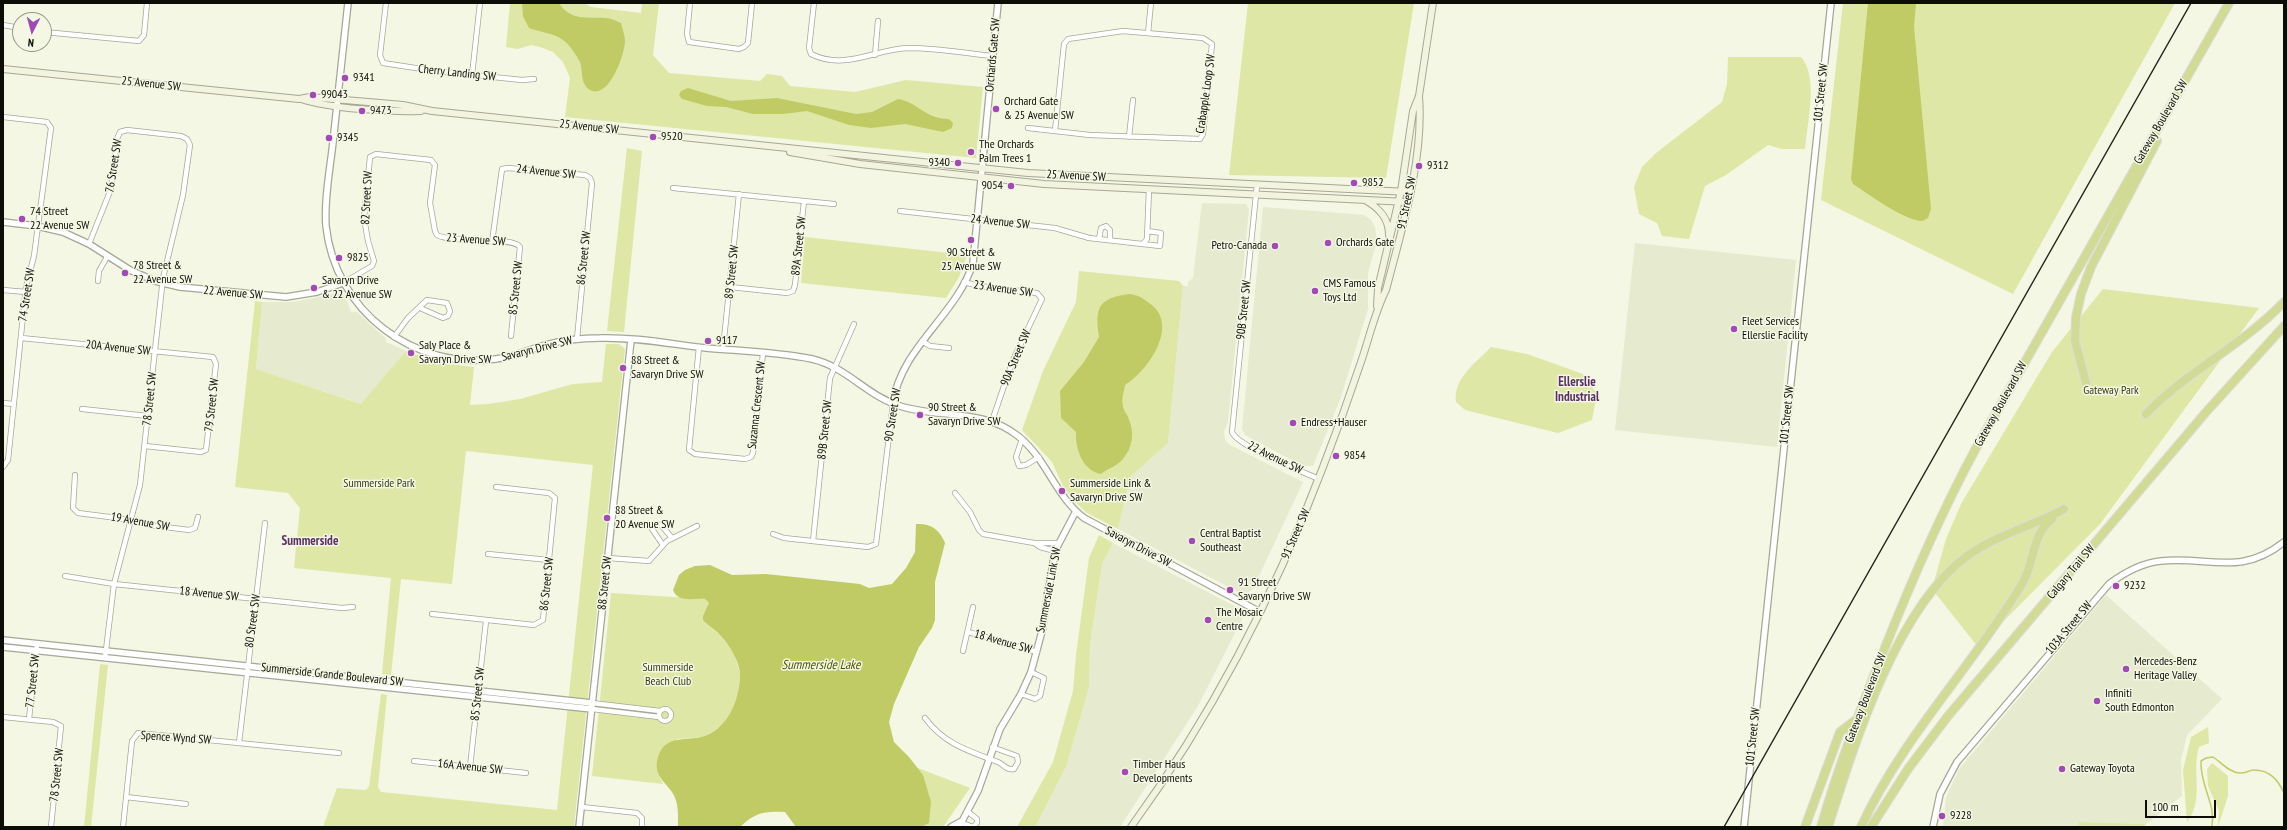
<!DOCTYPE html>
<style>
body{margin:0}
#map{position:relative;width:2287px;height:830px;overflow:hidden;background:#f3f7e3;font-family:"PT Sans Narrow",sans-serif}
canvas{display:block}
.frame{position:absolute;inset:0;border:4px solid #0c0d07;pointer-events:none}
.north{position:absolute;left:12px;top:12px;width:40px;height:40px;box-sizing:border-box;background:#f3f7e3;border:1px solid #97998b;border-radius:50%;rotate:186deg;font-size:11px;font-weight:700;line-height:16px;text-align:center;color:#0c0d07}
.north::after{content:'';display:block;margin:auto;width:14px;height:18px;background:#a149b5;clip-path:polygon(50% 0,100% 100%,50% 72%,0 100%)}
.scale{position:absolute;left:2145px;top:800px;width:71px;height:18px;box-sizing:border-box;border:2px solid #0c0d07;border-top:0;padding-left:5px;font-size:12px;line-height:14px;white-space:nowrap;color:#0c0d07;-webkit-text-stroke:3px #f3f7e3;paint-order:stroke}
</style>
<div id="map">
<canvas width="2287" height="830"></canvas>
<div class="frame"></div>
<div class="north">N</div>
<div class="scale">100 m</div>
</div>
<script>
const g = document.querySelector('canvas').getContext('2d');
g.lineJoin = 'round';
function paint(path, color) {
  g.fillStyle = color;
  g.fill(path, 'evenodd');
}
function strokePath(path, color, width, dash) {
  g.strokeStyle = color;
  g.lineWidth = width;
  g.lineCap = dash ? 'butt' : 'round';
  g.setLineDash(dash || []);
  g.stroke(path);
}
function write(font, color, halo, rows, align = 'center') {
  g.font = font + ' "PT Sans Narrow",sans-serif';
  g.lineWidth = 3;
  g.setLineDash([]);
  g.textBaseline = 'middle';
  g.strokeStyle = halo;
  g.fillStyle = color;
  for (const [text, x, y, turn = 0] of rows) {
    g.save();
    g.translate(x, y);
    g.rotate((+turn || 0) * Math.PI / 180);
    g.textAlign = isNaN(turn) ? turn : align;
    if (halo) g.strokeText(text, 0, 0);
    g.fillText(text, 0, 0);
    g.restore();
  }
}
paint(new Path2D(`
 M1202,203l44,1 3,5 -21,213 -4,9 1,9 5,5 73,37 -50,107 -9,6 -126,-66 12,-52 38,-34 15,-157h5v-4l5,-4z
 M1263,207l101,8 7,5 4,7 2,13 -9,33v36l-27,88 -28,69h-10l-58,-31 -3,-6z
 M1635,243l161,17 -19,187 -162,-17z
 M337,293l8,3 6,16h6l29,27v3l20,9 -44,53 -106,-35 6,-67h32z
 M1113,543l129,67 2,5 -46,91 -78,121h-85l31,-60 23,-80 1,-42 12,-81z
 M2106,595l116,104 -35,36 -6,25 1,36 -36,28 -67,-2 -1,5h-135l3,-29 13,-29z`), '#e6eacf');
paint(new Path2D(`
 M510,3h74l7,4 50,6 1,-10h17l-6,52 16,18 91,8 7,-7 15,2 8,10 65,6 51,-12 77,7 -7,71 -411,-41 5,-39 -7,-16 -10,-10 -13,-5 -9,-2 -13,4 -12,-2z
 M1248,3h166l-28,175 -157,-3z
 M1843,3h332l-162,291 -192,-94z
 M1728,57h73c18,20 6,67 4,92h-23l-14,-4 -42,30 -21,11 -16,53 -27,-3 -5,-13 -18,-9 -5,-27 8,-20 14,-14 66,-51 5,-18z
 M627,148l15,3 -18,181 -17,-1z
 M805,237l162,18 -8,22 -13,21 -145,-15z
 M1079,271l100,10 4,5 -15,157 -38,34 -12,52 -31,-16 -13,-12 -10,-13 -12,-26 -30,-32 21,-59 33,-69z
 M2103,289l156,19 -159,216 -122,123 -46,-58 14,-50 15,-35 91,-152z
 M255,301l7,1 -6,67 105,35 45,-53 36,12 32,4 -4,38 19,-1 31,-5 53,-15 29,-2 4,-38h13l6,5 -51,478h-251l14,-39 28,2 4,-3 12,-93 6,1 -9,92 3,5 176,18 36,-345 -127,-14 -14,133 -51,-5 -10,96 -9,-1 9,-96 -97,-10 6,-60 -12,-15 -53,-6z
 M1491,347l36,7 56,20 14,20 -5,26 -34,13 -93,-23 -9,-8c-3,-24 20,-39 35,-55z
 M1099,535l14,8 -11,21 -12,81 -1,42 -23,80 -31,60h-18l36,-65 20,-71 3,-36 13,-97z
 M611,593l94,6 4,4 -4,20c15,10 31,28 34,47 5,25 -10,57 -35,66 -8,3 -18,2 -27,3l-19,34 5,11 -71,-8z
 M100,664l8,1 -17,162h-7z
 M2208,727l1,16 -10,4c-8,26 6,52 -12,75l-4,-52 8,-33z
 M2212,763l16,13v20l-10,31 1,-16 -11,-25 -1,-17z
 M918,768l52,20 -27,39h-22l8,-5z
 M2079,822l67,2 -3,3h-65z`), '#dee7a6');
paint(new Path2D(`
 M522,3h37c11,18 29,14 46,15 6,0 11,3 16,5 1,5 4,12 4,18 0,13 -16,59 -35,49 -10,-6 -7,-19 -10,-28 -4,-7 -10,-17 -17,-22 -9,-7 -24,-8 -34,-12l-6,-12z
 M1868,3h48l-2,24 17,182 -3,9 -6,3c-19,-1 -52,-26 -69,-37l-2,-5z
 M688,88l43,13 46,-3 79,16 16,-2 26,-13c20,3 27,20 51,20l4,4 -1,5 -9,4 -38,-8 -34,4 -22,-3 -42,-14 -24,3h-30l-27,-7 -19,-1 -25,-7 -3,-4 2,-4z
 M1130,294c8,1 13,4 19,9 32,21 -1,68 -24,82 -1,7 -4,14 -2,21 0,4 4,8 5,11 7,15 5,31 -6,43 -6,7 -14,8 -21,14 -18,-3 -26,-25 -25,-42l-15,-14 -1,-27 24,-29 15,-25c-4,-29 -2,-39 31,-43z
 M916,524c15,-1 24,6 29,19l-10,39v38l-3,8 -13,19 -25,57 -5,18 5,20 15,15 14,18 8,27 -2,21 -8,4h-125l-11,-15c-21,-1 -29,0 -45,15h-62c0,-12 1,-25 -6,-35 -9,-12 -19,-18 -14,-35 7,-22 26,-16 43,-20 20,-5 33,-25 37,-45 3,-12 3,-24 -3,-35 -4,-9 -11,-18 -18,-25 -4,-4 -10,-7 -14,-12v-4l6,-13 -4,-4c-13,-1 -27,4 -32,-9l6,-15 6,-5 10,-4 15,-1 22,10 34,-1 94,10 9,4 23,-4 14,-16 9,-16z`), '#c0cb66');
strokePath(new Path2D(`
 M2212,827c4,-24 -12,-40 -11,-66l5,-3 7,-1c9,6 16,15 26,16 6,1 10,-3 15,-3 16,0 24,10 30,23`), '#c0cb66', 1.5);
const minor = new Path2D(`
 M386,3l-6,52 3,8 52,8 87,9 12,-1
 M690,3l-3,31 2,8 50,7 5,-2 4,-4 4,-40
 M814,3l-5,45 2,6c34,17 64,-5 97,-6 28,0 57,5 85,8
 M3,25l17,3
 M44,32l95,9 5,-6 3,-32
 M1148,33l3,-30
 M875,55l3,-34
 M472,75l8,-72
 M3,117l44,5 4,6 -17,128 -8,31 -18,173 -5,7
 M1028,128l62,7 110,4 3,-5 9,-90 -9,-6 -80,-7 -55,8 -4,5 -9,87
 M1129,137l4,-37
 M1257,185l-25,247c5,14 71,40 87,47
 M673,188l161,16
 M900,211l155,17 34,10 71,8 1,-13 -14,-2
 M1099,239l2,-11 5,-2 4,4v10
 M492,242l10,-73 6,-1 77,7 5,3 2,5 -15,156
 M89,244l22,-55 6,-50 3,-7 7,-2 54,6 6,3 3,6 -7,50 -20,83 -23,207 -26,99 -9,74
 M1143,244l4,-5 2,-50
 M98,281l1,-10 8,-14
 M964,282l15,4 58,7 5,6 -29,61 -21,61
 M343,283l29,-17 2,-5 -6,-20 -4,-23 6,-61 6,-3 55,6 4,5 -5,38 5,28 2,4c16,9 76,1 83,12l-9,89
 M730,287l57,6 6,-2 2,-6 9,-84
 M3,290l23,2
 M394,337l14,-19 19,-18 20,3 3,8 -2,5 -5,2 -23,-10
 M21,338l192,19 3,7 -10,86 -5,2 -56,-6
 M922,341l8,5 19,2
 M699,347l-10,103 6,4 50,5 6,-2 2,-4 10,-100
 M723,349l16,-155
 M3,403l11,1
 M82,409l66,7
 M1022,439l-6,18 3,9 7,-1 13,-8
 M75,475l-2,33 5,5 39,5 32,7 40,5 6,-2 3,-11
 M955,493l15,19 9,18 4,4 51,9h24
 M773,534l11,4 84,9 8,-3 17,-141
 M813,541l17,-163 24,-54
 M1034,543l6,4 15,4
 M663,545l-11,-16 2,-5 7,1 11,13
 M488,554l61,6
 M608,558l41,3 18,-20 30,-15
 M65,576l49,8 228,24 11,-1
 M432,614l102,11 9,-5 12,-122 -6,-5 -53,-6
 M968,632l69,20
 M963,651l10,-44
 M1021,694l14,5 5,-3 4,-18 -13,-6
 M592,703l68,8
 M592,709l67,8
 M659 715a6 6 0 1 1 12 0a6 6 0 1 1-12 0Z
 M3,717l50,5 8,4 -10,101
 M925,718c19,26 44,33 73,44 5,2 9,9 16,7l4,-7 -1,-6 -25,-9
 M29,719l8,-75
 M239,743l26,-220
 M414,761l112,12
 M470,767l16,-146
 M126,797l60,7
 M582,807l55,6 5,5v9
 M960,822l13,5 4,-4v-4l-10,-8
 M123,827l9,-86 6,-8 201,20`);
const tertiary = new Path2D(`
 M348,3c-5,47 -10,93 -15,139 -3,28 -9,57 -7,84 9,85 87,144 170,133 17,-2 32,-9 49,-14 18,-5 37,-7 55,-7 35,-1 71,6 106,10 35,3 72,4 106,11 35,8 55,37 88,47 40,13 83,2 118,30 29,23 37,60 66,82l176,94
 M3,222l34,4 26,6 26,12 41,26 25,11 25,6 106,10 31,-5 26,-9
 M893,403c8,-56 64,-88 80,-140l25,-260
 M3,640l589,63
 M3,647l589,62
 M579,827l52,-487
 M951,827l9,-5
 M959,827l19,-36 22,-62 21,-35 10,-22 11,-41 13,-80 21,-40
 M1744,827l87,-824
 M1933,827l7,-33 17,-32 152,-178c16,-12 32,-21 52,-23 48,-5 79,16 123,-19`);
const secondary = new Path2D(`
 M3,69l296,30 11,-2 93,8 29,6 596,62 381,19
 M301,99c31,10 87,13 120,12
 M790,152l70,12 184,20 363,18
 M1365,200c14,8 24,18 24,35
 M1377,306l1,-18 23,-97 12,-80 6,-15 14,-93
 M1131,827c80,-110 144,-233 192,-360 14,-36 27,-72 39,-108 8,-24 13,-47 24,-69 16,-62 38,-130 33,-194`);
const motorway = new Path2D(`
 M2086,383l-11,-42 1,-24 5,-23 10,-27 66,-126
 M2146,414c41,-43 97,-69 138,-112
 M1805,827l35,-95 17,-13
 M1821,827c17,-60 40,-119 63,-177 27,-68 56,-135 91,-200l254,-447
 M1828,827c26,-82 68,-219 139,-271 29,-21 66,-30 97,-47
 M1861,827c41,-89 111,-160 161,-243 13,-21 9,-49 30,-65
 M1871,827l37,-58 40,-53 259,-305 77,-85`);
strokePath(minor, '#a5a896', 6);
strokePath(tertiary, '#a5a896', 8);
strokePath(secondary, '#a5a896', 8);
strokePath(motorway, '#dddddc', 10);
strokePath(minor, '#fff', 4.5);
strokePath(tertiary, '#fff', 5.5);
strokePath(secondary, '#f2f4e0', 6);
strokePath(motorway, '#d2db96', 8);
strokePath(new Path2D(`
 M1724,827l467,-824`), '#24251e', 1.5);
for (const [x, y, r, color] of [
 [345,78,4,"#a149b5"],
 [313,95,4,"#a149b5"],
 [996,109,4,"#a149b5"],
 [362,111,4,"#a149b5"],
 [653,137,4,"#a149b5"],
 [329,138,4,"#a149b5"],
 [971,152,4,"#a149b5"],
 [958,163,4,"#a149b5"],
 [1419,166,4,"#a149b5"],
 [1354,183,4,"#a149b5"],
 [1011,186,4,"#a149b5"],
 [22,219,4,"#a149b5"],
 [971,240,4,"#a149b5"],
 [1328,243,4,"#a149b5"],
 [1275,246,4,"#a149b5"],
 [339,258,4,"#a149b5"],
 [125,273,4,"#a149b5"],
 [314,288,4,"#a149b5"],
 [1315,291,4,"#a149b5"],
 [1734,329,4,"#a149b5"],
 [708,341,4,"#a149b5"],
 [411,353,4,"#a149b5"],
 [623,368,4,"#a149b5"],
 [920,415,4,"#a149b5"],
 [1293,423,4,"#a149b5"],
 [1336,456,4,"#a149b5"],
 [1062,491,4,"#a149b5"],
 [607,518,4,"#a149b5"],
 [1192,541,4,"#a149b5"],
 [2116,586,4,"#a149b5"],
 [1230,590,4,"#a149b5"],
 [1208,620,4,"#a149b5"],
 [2126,669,4,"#a149b5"],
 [2097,701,4,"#a149b5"],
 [2062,769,4,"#a149b5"],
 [1125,772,4,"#a149b5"],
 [1942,816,4,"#a149b5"]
]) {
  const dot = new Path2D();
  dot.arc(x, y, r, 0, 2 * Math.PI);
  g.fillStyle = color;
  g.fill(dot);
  strokePath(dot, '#f3f7e3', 1.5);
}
write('12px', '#0c0d07', '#f3f7e3', [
 ["Orchards Gate SW",993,55,-85],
 ["Cherry Landing SW",457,73,6],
 ["25 Avenue SW",151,84,6],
 ["101 Street SW",1821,93,-84],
 ["Crabapple Loop SW",1206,94,-82],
 ["Gateway Boulevard SW",2161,122,-60],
 ["25 Avenue SW",589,127,6],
 ["76 Street SW",114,166,-81],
 ["24 Avenue SW",546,172,6],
 ["25 Avenue SW",1076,176,3],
 ["82 Street SW",367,198,-87],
 ["91 Street SW",1407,203,-78],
 ["24 Avenue SW",1000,222,6],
 ["23 Avenue SW",476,240,4],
 ["89A Street SW",799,246,-84],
 ["86 Street SW",584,258,-84],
 ["89 Street SW",732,272,-84],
 ["85 Street SW",516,288,-84],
 ["23 Avenue SW",1003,289,8],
 ["22 Avenue SW",233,293,5],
 ["74 Street SW",27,295,-81],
 ["90B Street SW",1244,310,-84],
 ["20A Avenue SW",118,348,6],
 ["Savaryn Drive SW",537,349,-14],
 ["90A Street SW",1016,358,-67],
 ["78 Street SW",150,399,-84],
 ["Gateway Boulevard SW",2001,404,-61],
 ["79 Street SW",212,405,-84],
 ["Suzanna Crescent SW",757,405,-84],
 ["90 Street SW",893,415,-81],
 ["101 Street SW",1787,415,-84],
 ["89B Street SW",825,430,-84],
 ["22 Avenue SW",1275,458,26],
 ["19 Avenue SW",140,522,10],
 ["91 Street SW",1296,534,-66],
 ["Savaryn Drive SW",1138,547,28],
 ["Calgary Trail SW",2071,572,-50],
 ["88 Street SW",605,583,-84],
 ["86 Street SW",547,584,-84],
 ["Summerside Link SW",1049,590,-79],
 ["18 Avenue SW",209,594,6],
 ["80 Street SW",253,621,-82],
 ["103A Street SW",2069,628,-50],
 ["18 Avenue SW",1003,642,16],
 ["Summerside Grande Boulevard SW",332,675,6],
 ["77 Street SW",33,681,-84],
 ["85 Street SW",478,694,-84],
 ["Gateway Boulevard SW",1866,698,-69],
 ["101 Street SW",1753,737,-84],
 ["Spence Wynd SW",176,738,4],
 ["16A Avenue SW",470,767,6],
 ["78 Street SW",57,775,-84]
]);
write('12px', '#0c0d07', '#f3f7e3', [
 ["9341",353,78],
 ["99043",321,95],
 ["Orchard Gate",1004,102],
 ["& 25 Avenue SW",1004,116],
 ["9473",370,111],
 ["9520",661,137],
 ["9345",337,138],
 ["The Orchards",979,145],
 ["Palm Trees 1",979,159],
 ["9340",950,163,"right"],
 ["9312",1427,166],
 ["9852",1362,183],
 ["9054",1003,186,"right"],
 ["74 Street",30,212],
 ["22 Avenue SW",30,226],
 ["Orchards Gate",1336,243],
 ["Petro-Canada",1267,246,"right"],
 ["90 Street &",971,253,"center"],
 ["25 Avenue SW",971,267,"center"],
 ["9825",347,258],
 ["78 Street &",133,266],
 ["22 Avenue SW",133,280],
 ["Savaryn Drive",322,281],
 ["& 22 Avenue SW",322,295],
 ["CMS Famous",1323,284],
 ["Toys Ltd",1323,298],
 ["Fleet Services",1742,322],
 ["Ellerslie Facility",1742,336],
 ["9117",716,341],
 ["Saly Place &",419,346],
 ["Savaryn Drive SW",419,360],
 ["88 Street &",631,361],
 ["Savaryn Drive SW",631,375],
 ["90 Street &",928,408],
 ["Savaryn Drive SW",928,422],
 ["Endress+Hauser",1301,423],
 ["9854",1344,456],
 ["Summerside Link &",1070,484],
 ["Savaryn Drive SW",1070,498],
 ["88 Street &",615,511],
 ["20 Avenue SW",615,525],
 ["Central Baptist",1200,534],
 ["Southeast",1200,548],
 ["91 Street",1238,583],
 ["Savaryn Drive SW",1238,597],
 ["9232",2124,586],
 ["The Mosaic",1216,613],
 ["Centre",1216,627],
 ["Mercedes-Benz",2134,662],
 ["Heritage Valley",2134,676],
 ["Infiniti",2105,694],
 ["South Edmonton",2105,708],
 ["Timber Haus",1133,765],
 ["Developments",1133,779],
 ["Gateway Toyota",2070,769],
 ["9228",1950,816]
], 'left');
write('12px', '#3a3e14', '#f3f7e3', [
 ["Gateway Park",2111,391],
 ["Summerside Park",379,484],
 ["Summerside",668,668],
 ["Beach Club",668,682]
]);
write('bold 13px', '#5b3065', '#f3f7e3', [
 ["Ellerslie",1577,382],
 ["Industrial",1577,397],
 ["Summerside",310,541]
]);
write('italic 13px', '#4e5505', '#f3f7e3', [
 ["Summerside Lake",821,665]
]);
</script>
